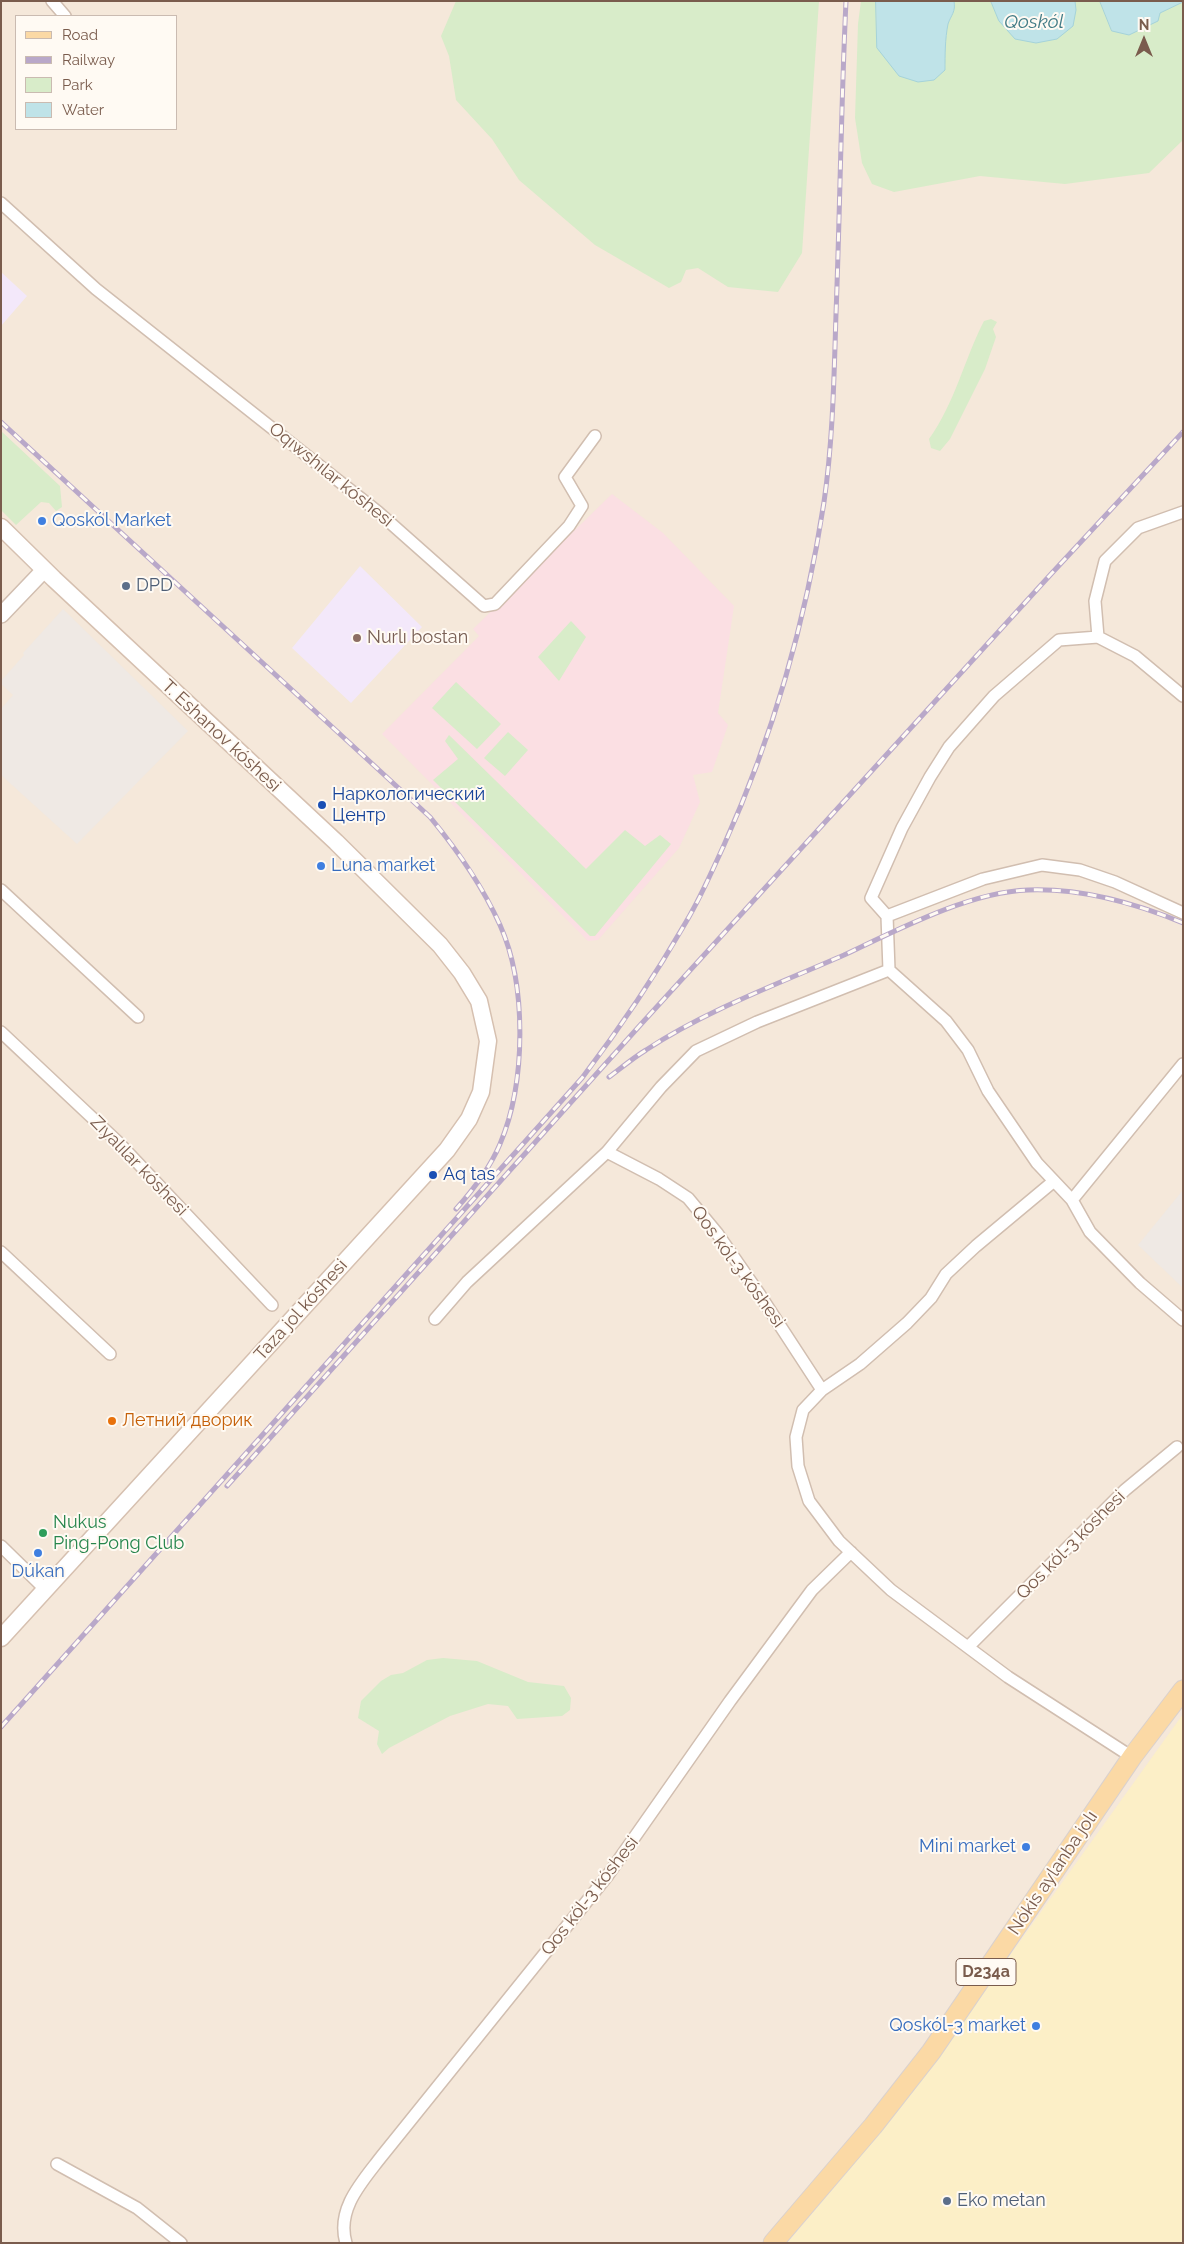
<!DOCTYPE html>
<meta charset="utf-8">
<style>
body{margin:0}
#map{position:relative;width:1184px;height:2244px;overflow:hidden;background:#fdf6ec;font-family:Raleway,sans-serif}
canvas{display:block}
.frame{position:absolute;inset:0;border:2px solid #7a5c4d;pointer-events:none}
.legend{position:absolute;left:15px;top:15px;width:162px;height:115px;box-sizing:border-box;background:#fffaf3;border:1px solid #cabbb1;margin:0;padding:6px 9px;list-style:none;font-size:15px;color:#7a5c4d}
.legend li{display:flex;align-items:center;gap:10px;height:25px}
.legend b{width:25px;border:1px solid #cabbb1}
.north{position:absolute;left:1119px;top:15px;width:50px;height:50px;-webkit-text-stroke:4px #fffaf3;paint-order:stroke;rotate:0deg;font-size:14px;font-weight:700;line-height:20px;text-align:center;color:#7a5c4d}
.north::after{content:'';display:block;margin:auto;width:18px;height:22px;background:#7a5c4d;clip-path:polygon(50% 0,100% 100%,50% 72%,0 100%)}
</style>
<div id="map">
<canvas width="1184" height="2244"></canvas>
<div class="frame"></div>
<ul class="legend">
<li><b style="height:6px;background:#fbd9a5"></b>Road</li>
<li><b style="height:6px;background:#b9a8c9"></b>Railway</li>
<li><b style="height:14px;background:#d8ecc9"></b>Park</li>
<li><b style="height:14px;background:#bfe3e8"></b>Water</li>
</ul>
<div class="north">N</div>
</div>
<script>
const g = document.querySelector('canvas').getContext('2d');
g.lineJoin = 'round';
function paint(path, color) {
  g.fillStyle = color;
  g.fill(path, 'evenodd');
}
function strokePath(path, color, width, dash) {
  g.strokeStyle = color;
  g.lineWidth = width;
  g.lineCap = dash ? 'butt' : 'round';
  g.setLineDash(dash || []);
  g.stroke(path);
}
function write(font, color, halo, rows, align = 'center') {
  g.font = font + ' Raleway,sans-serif';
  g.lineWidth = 4;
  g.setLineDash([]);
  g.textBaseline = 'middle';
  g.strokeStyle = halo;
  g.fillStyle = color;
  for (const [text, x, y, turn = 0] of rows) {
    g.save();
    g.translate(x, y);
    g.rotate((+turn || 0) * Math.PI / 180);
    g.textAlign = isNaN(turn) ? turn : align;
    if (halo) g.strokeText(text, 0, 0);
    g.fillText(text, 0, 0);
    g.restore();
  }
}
paint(new Path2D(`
 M1,1h1182v2242h-1182zM16,16h160v113h-160z`), '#f5e8da');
paint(new Path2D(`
 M63,609l125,122 -111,113 -76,-69v-66l12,-14 -12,-11v-3l23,-26 -1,-2z
 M1183,1190v98l-45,-43z`), '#efe9e4');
paint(new Path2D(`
 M1,272l26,24 -26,30z
 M360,566l62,61 -71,76 -59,-55z`), '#f3e8fa');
paint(new Path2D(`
 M612,494l51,39 71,73 -16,107 10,12 -16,47 -19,3 7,27 -21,46 -81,92 -10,1 -206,-207 97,-98 -6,-7z`), '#fbdfe3');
paint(new Path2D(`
 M456,1h363l-17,252 -24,39 -50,-5 -30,-19 -12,2 -5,12 -12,6 -74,-43 -76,-65 -27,-41 -36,-39 -7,-44 -8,-20z
 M861,1h15l1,47 68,22c0,-15 0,-31 3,-46 3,-9 7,-12 6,-23h37v3l85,6 -1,-9h25l12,30 48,-18 23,-11v138l-34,33 -84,11 -85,-8 -86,16 -22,-8 -10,-21 -7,-45 3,-94z
 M991,319l6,3 -4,7 3,8 -11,32 -35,70 -10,12 -9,-3 -2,-9c26,-36 35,-79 55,-118z
 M1,431l59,55 2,21 -6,4 -7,-8 -8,-1 -25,23 -15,-15z
 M571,621l15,16 -27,44 -21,-24z
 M456,682l45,42 -24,25 -45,-41z
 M508,732l20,18 -23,26 -21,-18z
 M449,735l137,134 39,-39 20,16 15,-11 11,9 -76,92h-5l-157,-156 25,-21 -13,-18z
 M443,1658l34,3 51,21 36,4 7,12 -1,12 -8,6 -45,3 -9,-13 -20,-2 -38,12 -61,32 -7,6 -5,-10 2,-13 -21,-13 3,-17 20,-20 10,-6 12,-2 24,-13z`), '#d8ecc9');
paint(new Path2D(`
 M1183,1714v529h-396l61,-72 91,-117z`), '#fcefc7');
const water = new Path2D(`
 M876,1h78c2,11 -3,14 -6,23 -3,15 -3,31 -3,46l-11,10 -16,2 -19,-6 -22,-28z
 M991,1h84l1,9 -3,16 -16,13 -21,4 -21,-4 -16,-18z
 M1100,1h83v1l-23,11 -2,8 -29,14 -17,-4z`);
paint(water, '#bfe3e8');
strokePath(water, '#a5d3da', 1);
const minor = new Path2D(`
 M52,1l13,15
 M1,203l95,86 282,223 106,94 11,-2 74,-78 13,-20 -17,-29 30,-41
 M1098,637l-3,-36 10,-40 33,-33 45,-16
 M1,890l137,127
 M887,916l96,-37 59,-14 38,5 35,12 68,31
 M889,970l-2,-54 -16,-18 31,-70 28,-51 19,-30 45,-51 65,-56 39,-3 37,19 48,40
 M889,970l57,51 22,29 20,41 49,72 35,37 18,32 50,51 43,37
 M1,1032l117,110 154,163
 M607,1152l52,27 29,19 29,35 43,62 62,95
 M1054,1181l-78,65 -30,28 -15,24 -24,25 -47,41 -38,26 -19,20 -7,27 2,29 11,35 30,40 52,49 117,87 124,80
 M1072,1200l111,-136
 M1,1252l109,102
 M435,1319l32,-37 140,-130 54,-65 35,-36 61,-29 132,-52
 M1,1546l45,44
 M968,1647l157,-157 52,-43
 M57,2164l80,44 44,35
 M346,2243c-10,-34 16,-61 35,-86l227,-282 122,-174 82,-111 39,-38`);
const tertiary = new Path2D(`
 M1,615l43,-45`);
const secondary = new Path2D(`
 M1,527l53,52 282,263 104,103 22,28 17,28 9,40 -7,51 -12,27 -22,31 -446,488`);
const primary = new Path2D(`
 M773,2243l100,-117 58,-74 201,-295 51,-67`);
strokePath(minor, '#d1beb0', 14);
strokePath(tertiary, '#d1beb0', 18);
strokePath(secondary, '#d6c0b0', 19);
strokePath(primary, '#dad1cd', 21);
strokePath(minor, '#fff', 11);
strokePath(tertiary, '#fff', 15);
strokePath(secondary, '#fff', 16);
strokePath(primary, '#fbd9a5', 19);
const rail = new Path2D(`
 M1,422l429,395c28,34 52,68 70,108 27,60 26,158 0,219 -10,24 -27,46 -44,65
 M609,1077c12,-9 24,-19 37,-27 61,-40 132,-66 198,-95 53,-25 125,-63 184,-65 52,-2 107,13 155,33
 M227,1486l416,-464 409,-449 131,-141
 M1,1727l581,-649c38,-50 73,-102 104,-156 15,-25 26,-51 38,-77 49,-109 82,-225 100,-343 9,-62 10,-125 12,-188 4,-104 5,-208 10,-313`);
strokePath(rail, '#b9a8c9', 5);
strokePath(rail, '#fffaf3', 3, [9]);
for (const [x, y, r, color] of [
 [42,521,5,"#3f7fe0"],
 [126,586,5,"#5c6f8a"],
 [357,638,5,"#8d6e63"],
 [322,805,5,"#1a4fb4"],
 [321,866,5,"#3f7fe0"],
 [433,1175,5,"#1a4fb4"],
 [112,1421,5,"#e8710a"],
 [43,1533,5,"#2e9e5b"],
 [38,1553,5,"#3f7fe0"],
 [1026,1847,5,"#3f7fe0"],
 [1036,2026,5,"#3f7fe0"],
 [947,2201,5,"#5c6f8a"]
]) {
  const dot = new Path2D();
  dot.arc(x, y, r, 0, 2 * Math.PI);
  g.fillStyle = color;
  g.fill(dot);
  strokePath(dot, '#fffaf3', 2);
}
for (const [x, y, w] of [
 [986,1972,60]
]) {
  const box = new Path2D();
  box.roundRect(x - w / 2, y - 13.5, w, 27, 4);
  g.fillStyle = '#fffaf3';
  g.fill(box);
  strokePath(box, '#7a5c4d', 1);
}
write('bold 16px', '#7a5c4d', null, [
 ["D234a",986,1972]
]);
write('18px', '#7a5c4d', '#fffaf3', [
 ["Oqıwshılar kóshesi",331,475,39],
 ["T. Eshanov kóshesi",221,736,43],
 ["Zıyalılar kóshesi",139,1166,46],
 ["Qos kól-3 kóshesi",738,1267,54],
 ["Taza jol kóshesi",301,1310,-48],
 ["Qos kól-3 kóshesi",1071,1545,-45],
 ["Nókis aylanba jolı",1053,1873,-56],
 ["Qos kól-3 kóshesi",590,1896,-52]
]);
write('18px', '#366cbe', '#fffaf3', [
 ["Qoskól Market",52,521],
 ["Luna market",331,866],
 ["Dúkan",38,1572,"center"],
 ["Mini market",1016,1847,"right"],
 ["Qoskól-3 market",1026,2026,"right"]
], 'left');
write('18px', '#4e5e75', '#fffaf3', [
 ["DPD",136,586],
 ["Eko metan",957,2201]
], 'left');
write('18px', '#785e54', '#fffaf3', [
 ["Nurlı bostan",367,638]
], 'left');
write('18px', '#164399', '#fffaf3', [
 ["Наркологический",332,795],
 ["Центр",332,816],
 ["Aq tas",443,1175]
], 'left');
write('18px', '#c56008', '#fffaf3', [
 ["Летний дворик",122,1421]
], 'left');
write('18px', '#27864d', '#fffaf3', [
 ["Nukus",53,1523],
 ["Ping-Pong Club",53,1544]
], 'left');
write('italic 19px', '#437c86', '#fffaf3', [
 ["Qoskól",1034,22]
]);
</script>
